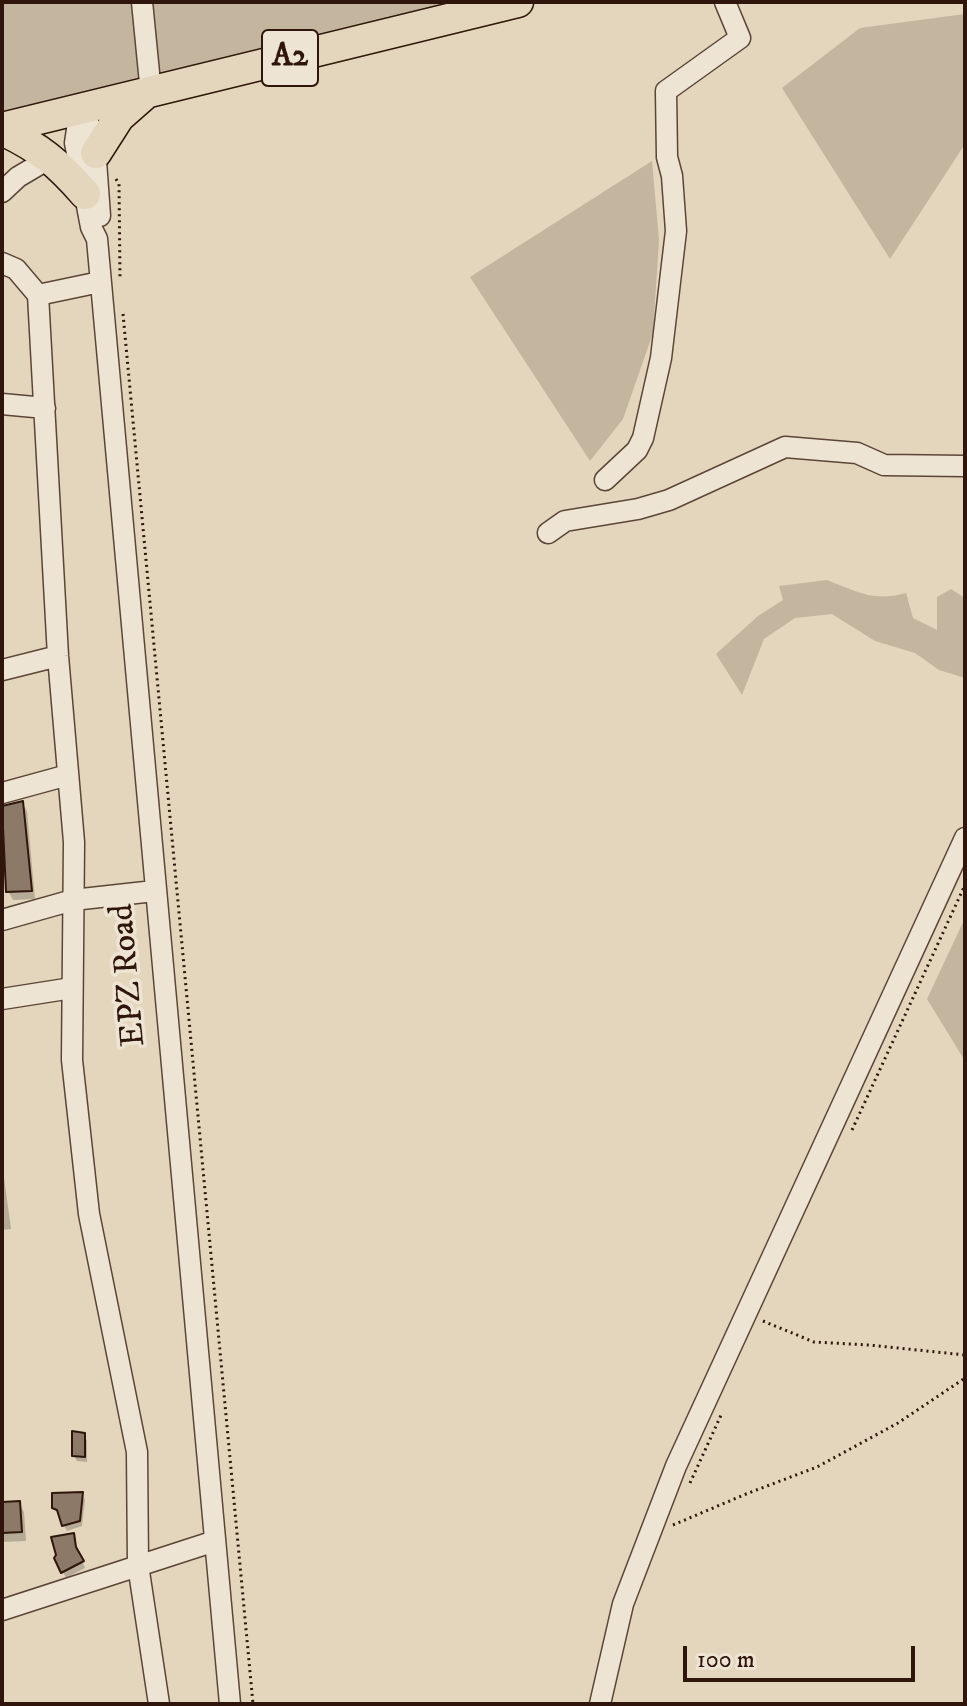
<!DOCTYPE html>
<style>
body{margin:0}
#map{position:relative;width:967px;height:1706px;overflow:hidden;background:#e3d6bc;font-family:"IM FELL DW Pica",serif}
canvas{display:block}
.frame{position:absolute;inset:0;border:4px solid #2f150b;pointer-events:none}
.scale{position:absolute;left:683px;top:1646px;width:232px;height:36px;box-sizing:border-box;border:4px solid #2f150b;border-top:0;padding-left:10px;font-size:24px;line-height:28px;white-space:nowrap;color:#2f150b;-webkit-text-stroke:6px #ede4d3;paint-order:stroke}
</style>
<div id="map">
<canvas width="967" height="1706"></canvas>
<div class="frame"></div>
<div class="scale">100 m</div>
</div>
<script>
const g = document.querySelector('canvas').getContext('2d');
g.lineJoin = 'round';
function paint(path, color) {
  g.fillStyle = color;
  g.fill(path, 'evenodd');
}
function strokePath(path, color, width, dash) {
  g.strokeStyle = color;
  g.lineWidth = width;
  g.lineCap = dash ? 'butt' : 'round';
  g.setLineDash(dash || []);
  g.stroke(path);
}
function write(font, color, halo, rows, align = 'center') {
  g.font = font + ' "IM FELL DW Pica",serif';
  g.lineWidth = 7;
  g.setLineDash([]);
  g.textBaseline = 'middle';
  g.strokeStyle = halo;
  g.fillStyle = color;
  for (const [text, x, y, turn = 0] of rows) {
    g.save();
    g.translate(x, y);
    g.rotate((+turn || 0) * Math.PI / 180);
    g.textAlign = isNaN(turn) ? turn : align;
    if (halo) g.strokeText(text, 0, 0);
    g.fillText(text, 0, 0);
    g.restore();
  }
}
paint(new Path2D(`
 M2,2h516l-516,126z
 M965,14v130l-75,115 -108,-171 78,-60z
 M652,161l7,79 -6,93 -30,86 -33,42 -120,-184z
 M827,580c31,12 46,22 79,13l7,25 24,12v-33l14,-8 14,9v80l-26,-8 -24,-17 -40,-12 -43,-27 -37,4 -31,21 -22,56 -26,-41 42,-38 25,-16 -4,-14z
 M965,918v143l-38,-62z`), '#c4b59e');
paint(new Path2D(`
 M22,803l5,8 8,88 -22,1 -5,-9 -1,-15 -5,1v-69z
 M2,1163l9,66 -9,1z
 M84,1435l3,6v21l-10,-1 -3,-5z
 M82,1494l3,6 -3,26 -15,5 -13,-24z
 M19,1503l5,9 2,29 -24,1v-38z
 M72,1535l13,33 -19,10 -10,-20z`), '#0003');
const building = new Path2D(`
 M23,801l9,90 -26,1 -4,-86z
 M72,1431l13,2v24l-13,-1z
 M83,1492l-3,29 -18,5 -5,-16 -5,-2v-15z
 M20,1501l2,31 -20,1v-31z
 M74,1533l2,14 8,14 -23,12 -7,-15 2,-3 -5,-18z`);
paint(building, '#8d7967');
strokePath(building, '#2f150b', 2);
const minor = new Path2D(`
 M142,2l9,91
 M80,109l-5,34 16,84 6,12 133,1465
 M80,109l14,24 6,83
 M2,192l16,-15 32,-19
 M2,263l14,6 22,26 62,-13
 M38,295l20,361 16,186 -2,218 17,154 48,238 1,113 21,139
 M2,404l43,4
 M605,480l32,-30 6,-12 18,-80 15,-127 -4,-55 -5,-19 -1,-66 74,-53 -15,-36
 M548,533l17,-12 73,-12 31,-9 116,-53 72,6 27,12 81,1
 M2,670l56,-14
 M2,793l66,-18
 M2,920l71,-20 81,-9
 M2,999l70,-11
 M2,1610l213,-69
 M600,1704l23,-100 53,-138 289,-628`);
const highway = new Path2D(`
 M2,128l516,-126
 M2,130c38,18 55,32 83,64
 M96,153l23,-36 25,-22`);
strokePath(minor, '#5c4537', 23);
strokePath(highway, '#2f150b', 33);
strokePath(new Path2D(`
 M116,179l3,5 1,94
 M123,314l130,1390
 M852,1130l113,-245
 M763,1321l51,21 55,3 96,10
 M690,1483l32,-70
 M673,1525l73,-31 71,-27 81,-44 67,-45`), '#2f150b', 3, [2, 4]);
strokePath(minor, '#ede4d3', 20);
strokePath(highway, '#e3d6bc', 30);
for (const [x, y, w] of [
 [290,58,56]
]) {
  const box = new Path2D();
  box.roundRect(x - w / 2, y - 28, w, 56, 6);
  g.fillStyle = '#ede4d3';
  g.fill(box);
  strokePath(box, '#2f150b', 2);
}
write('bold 32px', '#2f150b', null, [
 ["A2",290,58]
]);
write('34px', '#2f150b', '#ede4d3', [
 ["EPZ Road",130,975,-95]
]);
</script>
